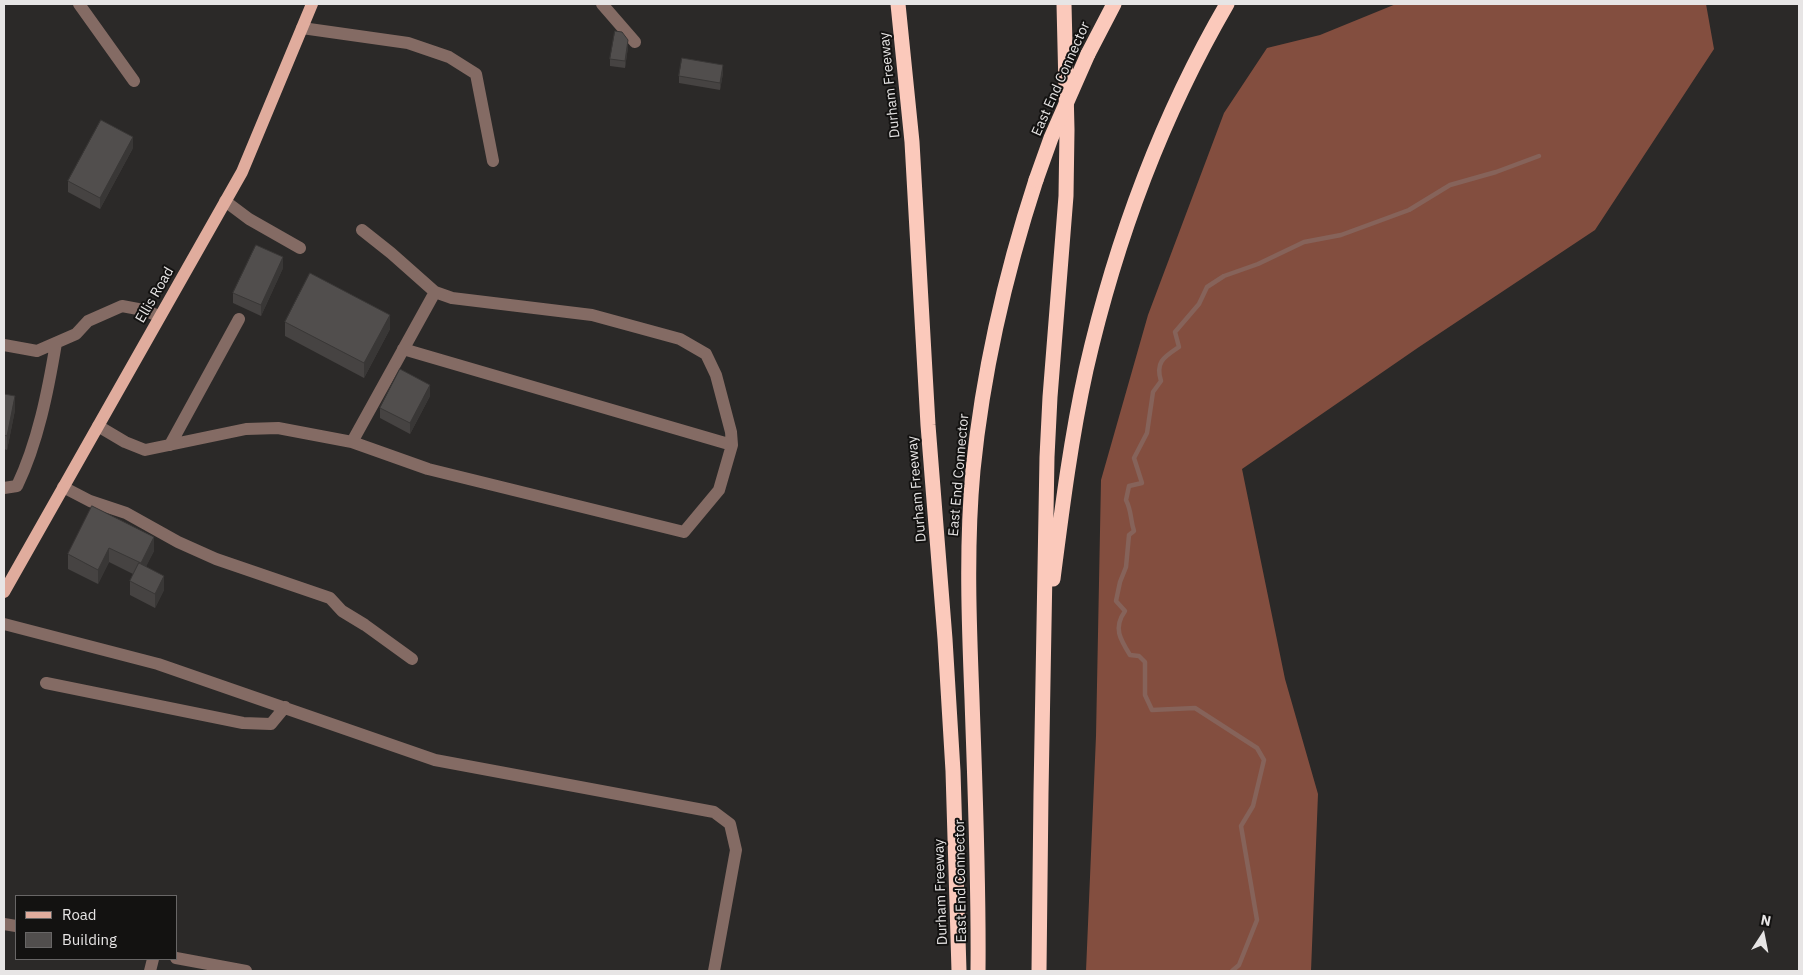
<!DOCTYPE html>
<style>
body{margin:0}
#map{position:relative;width:1803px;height:975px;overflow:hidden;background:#2b2928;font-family:"IBM Plex Sans",sans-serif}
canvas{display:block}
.frame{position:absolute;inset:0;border:5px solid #e7e5e5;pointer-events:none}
.legend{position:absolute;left:15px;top:895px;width:162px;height:65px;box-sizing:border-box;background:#131211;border:1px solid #686666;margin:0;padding:6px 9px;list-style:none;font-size:15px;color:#e7e5e5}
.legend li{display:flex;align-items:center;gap:10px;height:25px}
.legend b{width:25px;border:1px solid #686666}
.north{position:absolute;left:1738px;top:910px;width:50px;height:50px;-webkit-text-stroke:4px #131211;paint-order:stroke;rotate:11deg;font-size:14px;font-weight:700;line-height:20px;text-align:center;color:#e7e5e5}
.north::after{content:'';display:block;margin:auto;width:18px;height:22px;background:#e7e5e5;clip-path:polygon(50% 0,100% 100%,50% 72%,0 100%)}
</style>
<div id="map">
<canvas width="1803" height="975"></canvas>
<div class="frame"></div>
<ul class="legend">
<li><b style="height:6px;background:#e0ac9d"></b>Road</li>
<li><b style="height:14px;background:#514e4d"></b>Building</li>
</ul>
<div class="north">N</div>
</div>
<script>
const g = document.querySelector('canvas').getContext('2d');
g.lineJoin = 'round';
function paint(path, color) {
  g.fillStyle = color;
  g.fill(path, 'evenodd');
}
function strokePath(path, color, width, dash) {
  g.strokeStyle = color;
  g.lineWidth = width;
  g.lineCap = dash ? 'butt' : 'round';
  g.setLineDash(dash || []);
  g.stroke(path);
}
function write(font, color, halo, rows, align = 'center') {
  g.font = font + ' "IBM Plex Sans",sans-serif';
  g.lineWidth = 4;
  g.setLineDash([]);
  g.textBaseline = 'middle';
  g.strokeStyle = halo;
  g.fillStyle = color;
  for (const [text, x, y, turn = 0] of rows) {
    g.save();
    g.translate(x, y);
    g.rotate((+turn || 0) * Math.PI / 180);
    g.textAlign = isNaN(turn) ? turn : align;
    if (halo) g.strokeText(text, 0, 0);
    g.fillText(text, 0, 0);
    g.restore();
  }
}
paint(new Path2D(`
 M1396,4h310l8,45 -119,181 -176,117 -177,122 43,210 33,115 -7,177h-225l10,-235 5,-256 47,-165 76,-202 43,-65 53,-13z`), '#834e3f');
strokePath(new Path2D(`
 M1232,971l7,-6 18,-45 -16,-94 12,-20 11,-46 -7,-12 -62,-40 -43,2 -7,-15v-33l-6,-6 -9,-1c-10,-16 -17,-27 -5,-44l-9,-10 4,-19 6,-15 3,-32 5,-4c-4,-12 -2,-19 -8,-31l3,-14 13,-3 -8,-25 13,-25 6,-41 8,-11c-6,-19 3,-24 18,-34l-4,-15 24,-28 8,-17 17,-11 34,-12 46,-22 37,-7 68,-25 41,-25 46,-13 43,-16`), '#86635a', 4.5);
strokePath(new Path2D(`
 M79,4l55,77
 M602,4l33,38
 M302,28l106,15 41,14 27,17 17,87
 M225,201l24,18 51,29
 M4,345l33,6 39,-17 12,-13 34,-15 16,3 22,7
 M403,349l329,96
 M98,426l27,16 20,8 101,-21 32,-1 74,14 76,27 256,63 35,-42 13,-45 -1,-13 -15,-57 -10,-21 -26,-15 -88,-24 -140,-17 -17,-6 -44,-39 -29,-23
 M352,442l83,-150
 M170,445l69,-126
 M63,487l27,14 36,12 52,29 38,17 114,39 12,13 23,14 47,34
 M4,488l13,-2c21,-44 31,-95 39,-143
 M4,624l154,40 277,96 279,52 16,12 6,26 -22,121
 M46,683l197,40 28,1 14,-17
 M4,924l12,2
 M176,958l70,13
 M150,971l3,-12`), '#846b64', 12);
strokePath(new Path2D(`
 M4,592l238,-420 70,-168`), '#e0ac9d', 12);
strokePath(new Path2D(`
 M898,4l14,138 16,283 17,214 8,132 6,200
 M1088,54l26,-50
 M1053,579c9,-70 18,-141 33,-209 29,-127 76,-254 141,-366
 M978,971c1,-91 -3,-182 -6,-272 -3,-76 -6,-153 1,-229 10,-99 32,-195 63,-290
 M1039,971l2,-178 6,-336 3,-60 16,-201 1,-66 -3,-126`), '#fbc9bb', 15);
strokePath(new Path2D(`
 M1036,180l15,-42 37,-84`), '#fbc9bb', 15);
paint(new Path2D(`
 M628,47l-3,21 -15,-2v-7z
 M723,73l-3,17 -41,-7v-7z
 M133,148l-33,61 -32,-17v-11z
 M283,268l-22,48 -28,-13v-10z
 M285,322l105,7 -26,49 -79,-42z
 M4,394l11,16 -8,40 -3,-1z
 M430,396l-20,38 -30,-16v-10z
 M92,506l62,45 -8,15 18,24 -9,18 -25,-13v-14l3,-7 -24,-12 -11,22 -30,-15v-15z`), '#464342');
paint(new Path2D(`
 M628,40v7l-3,21v-7z
 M723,65v8l-3,17v-7z
 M133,137v11l-33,61v-11z
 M283,257v11l-22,48v-11z
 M390,315v14l-26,49v-15z
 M430,385v11l-20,38v-11z
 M15,396v14l-8,40v-14z
 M154,537v14l-13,26v-14z
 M109,548v14l-11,22v-14z
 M164,576v14l-9,18v-14z`), '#393736');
const building = new Path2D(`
 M615,31l7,1 6,8 -3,21 -15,-2z
 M682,58l41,7 -3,18 -41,-7z
 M101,120l32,17 -33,61 -32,-17z
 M256,245l27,12 -22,48 -28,-12z
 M310,273l80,42 -26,48 -79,-41z
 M400,369l30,16 -20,38 -30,-15z
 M4,394l11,2 -8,40 -3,-1z
 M92,506l62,31 -13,26 -32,-15 -11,22 -30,-16z
 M139,563l25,13 -9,18 -25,-13z`);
paint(building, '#514e4d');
strokePath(building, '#393736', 1);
write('14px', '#e7e5e5', '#131211', [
 ["East End Connector",1061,79,-66],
 ["Durham Freeway",890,85,-96],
 ["Ellis Road",155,295,-60],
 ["East End Connector",959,475,-85],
 ["Durham Freeway",917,489,-95],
 ["East End Connector",961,881,-91],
 ["Durham Freeway",941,892,-92]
]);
</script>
